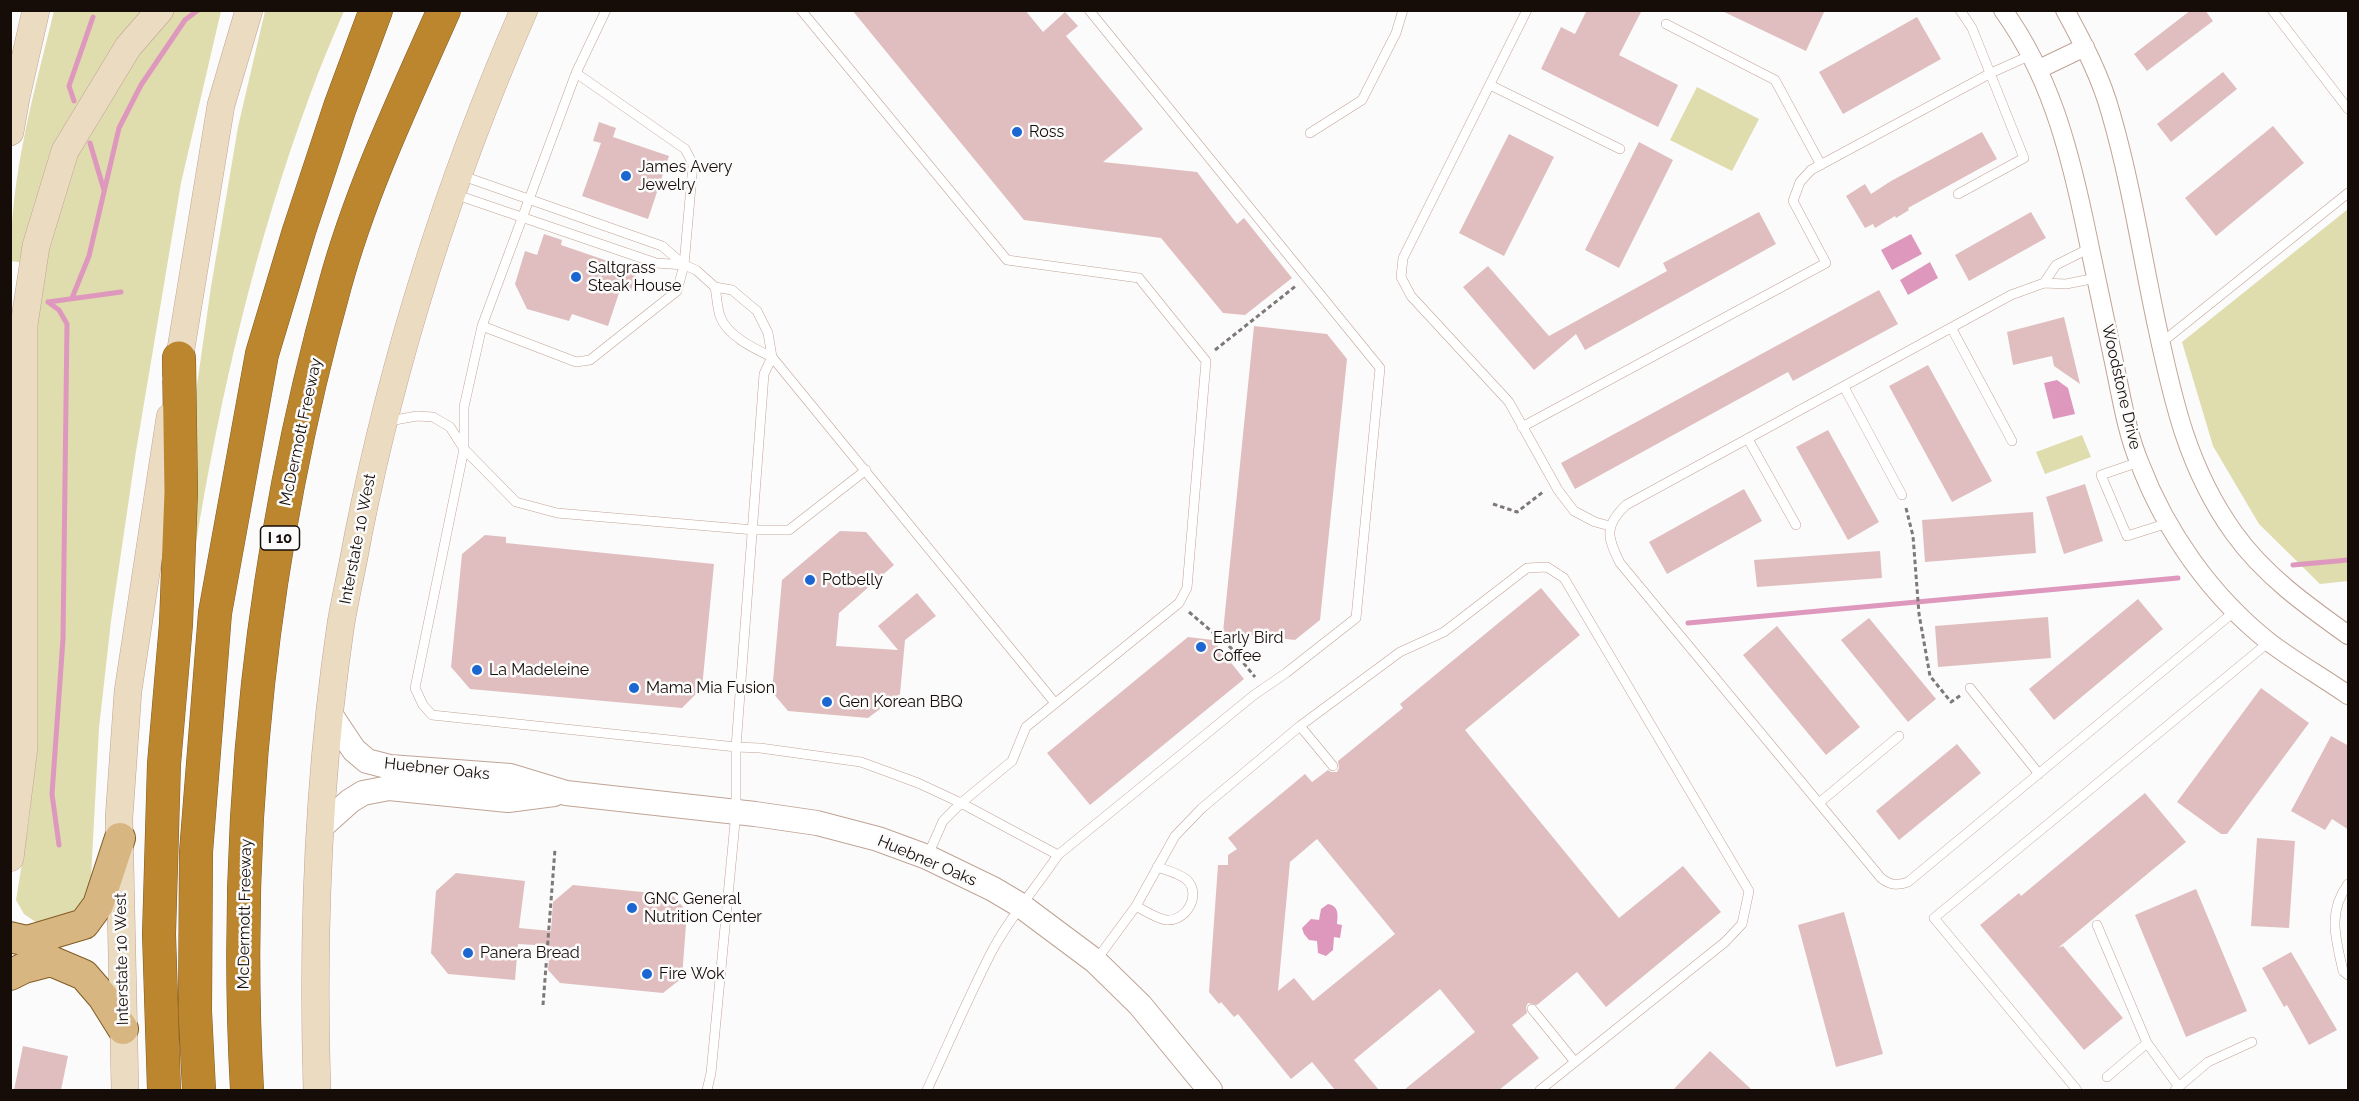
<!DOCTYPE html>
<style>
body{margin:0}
#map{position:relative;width:2359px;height:1101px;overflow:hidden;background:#fbfbfb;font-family:Raleway,sans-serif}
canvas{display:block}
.frame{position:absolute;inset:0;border:12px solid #160c08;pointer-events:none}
</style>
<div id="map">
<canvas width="2359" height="1101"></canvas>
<div class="frame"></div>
</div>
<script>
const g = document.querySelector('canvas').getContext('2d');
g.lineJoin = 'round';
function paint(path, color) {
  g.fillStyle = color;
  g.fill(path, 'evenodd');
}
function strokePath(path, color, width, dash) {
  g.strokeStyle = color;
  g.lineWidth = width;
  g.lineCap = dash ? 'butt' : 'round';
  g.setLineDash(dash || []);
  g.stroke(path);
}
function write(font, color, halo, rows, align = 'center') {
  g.font = font + ' Raleway,sans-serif';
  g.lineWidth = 5;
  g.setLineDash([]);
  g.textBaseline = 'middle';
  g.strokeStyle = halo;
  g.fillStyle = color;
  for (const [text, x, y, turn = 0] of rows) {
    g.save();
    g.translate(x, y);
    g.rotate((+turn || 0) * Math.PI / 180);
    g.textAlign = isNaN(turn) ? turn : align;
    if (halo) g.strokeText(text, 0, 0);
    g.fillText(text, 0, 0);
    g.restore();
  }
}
paint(new Path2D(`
 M54,11h167l-40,172 -45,268 -25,170 -12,107 -8,149 -4,27 -13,15 -37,4 -13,-9 -8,-14 13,-80 4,-53 1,-326 5,-176 -28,-4c-1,-85 23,-168 43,-250z
 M265,11h79c-12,28 -24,56 -34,84 -54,146 -90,300 -115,454v-150l16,-112 27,-160z
 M1697,87l62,32 -27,52 -62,-31z
 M2348,209v372l-28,3 -61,-60 -46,-78 -31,-104z
 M2082,435l9,22 -46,17 -9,-22z`), '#dfdcae');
paint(new Path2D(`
 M1911,234l11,20 -30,16 -11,-20z
 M1930,262l8,16 -30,17 -8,-15z
 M2057,380l11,8 7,26 -22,5 -9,-36z
 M1328,904c11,2 10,11 9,20l5,1 -2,13 -6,-1 -1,13 -7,6 -8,-3 -1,-12 -8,-1 -5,-6 -2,-6 9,-9 8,1 2,-11z`), '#de98bd');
strokePath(new Path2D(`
 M74,101l-5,-15 24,-69
 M90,143l14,47
 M72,298l17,-42 30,-128 22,-43 44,-65 13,-10
 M48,302l11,8 8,14 -4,315 -11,155 7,51
 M48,302l73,-10
 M2293,565l55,-5
 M1688,623l490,-45`), '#de98bd', 5);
paint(new Path2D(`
 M852,10h173l18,22 22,-20 13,14 -12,10 77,93 -40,33 94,10 40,52 7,-6 48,60 -47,37 -22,-2 -62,-75 -137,-18z
 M1587,10h55l-23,45 59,30 -20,42 -117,-58 20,-42 14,7z
 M1720,10h105l-19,41z
 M2191,10h14l8,11 -66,50 -13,-17z
 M1917,17l24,42 -98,55 -24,-42z
 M2223,72l14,17 -66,53 -14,-18z
 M599,122l17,6 -3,9 56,19 -21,63 -66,-23 19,-53 -8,-2z
 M2273,126l31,37 -88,73 -31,-38z
 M1982,132l15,27 -89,49 1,2 -13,8 -1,-2 -20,12 -2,-4 -8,4 -19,-32 19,-12 6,10 20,-13z
 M1509,134l45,23 -50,99 -45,-23z
 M1639,142l34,18 -54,108 -34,-18z
 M1759,212l17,32 -191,106 -9,-16 -42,36 -71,-83 25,-21 61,70 118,-65 -4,-8z
 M2031,212l15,26 -77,43 -14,-26z
 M544,234l18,6 -1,5 76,26 -6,20 -10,-4 -13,39 -36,-12 -3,7 -42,-12 -12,-25 10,-33 12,4z
 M1879,290l19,34 -105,57 -5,-9 -213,117 -14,-26z
 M2064,317l16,67 -26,-18 -2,-10 -39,9 -6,-33z
 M1254,326l73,8 20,25 -27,261 -25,20 -72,-8z
 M1928,365l64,116 -40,21 -63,-116z
 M1828,430l51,92 -31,18 -52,-93z
 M2085,484l18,57 -39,13 -18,-57z
 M1744,489l18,32 -95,53 -18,-32z
 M2033,512l3,41 -111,9 -3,-42z
 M840,531l26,1 28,33 -55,48 -3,33 62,4 -20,-24 39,-33 19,23 -31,24 -5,54 -32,24 -80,-7 -16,-19 10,-112z
 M485,535l21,2v6l208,21 -12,124 -20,20 -212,-19 -19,-22 11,-113z
 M1880,551l2,27 -125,9 -3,-27z
 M1541,588l39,47 -115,95 154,188 64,-52 38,46 -115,95 -29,-35 -40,33 -9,-2 -2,4 1,6 -15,12 27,33 -40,32h-95l71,-58 -35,-43 -86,71 25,30h-44l-23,-28 -21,17 -53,-65 -4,3 -13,-15 -2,2 -10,-12 9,-127h10v-10l9,-6 -9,-11 77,-64 7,8 16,-12 3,2h6l2,-4 -1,-7 65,-53 -3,-4zM1317,839l78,95 -82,67 -19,-23 -16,13 12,-129z
 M2138,599l25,30 -109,91 -25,-31z
 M2048,617l3,41 -113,9 -3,-41z
 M1869,618l67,81 -28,23 -67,-82z
 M1777,626l83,101 -34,28 -83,-100z
 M1188,637l25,3 31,39 -154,126 -43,-52z
 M2261,688l48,35 -82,111h-6l-44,-32z
 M2331,736l18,10v84l-17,-11 -7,11 -34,-19z
 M1957,744l24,29 -82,67 -23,-29z
 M2145,793l41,49 -128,106 5,-2 60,72 -39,32 -104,-125 39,-32 2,3z
 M2257,838l38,3 -6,87 -38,-2z
 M456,873l69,8 -6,47 32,3 2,-29 20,-17 99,10 15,16 -5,67 -19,15 -103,-10 -12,-13 2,-24 -32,-2 -3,36 -67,-6 -17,-21 5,-62z
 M2196,889l51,122 -61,26 -51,-122z
 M1844,912l39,142 -47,13 -38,-142z
 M2291,952l46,78 -28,15 -22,-40 -3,2 -22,-39z
 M23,1046l45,10 -7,34h-47z
 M1710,1051l42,39h-79z`), '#e0bebf');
const service = new Path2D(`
 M606,10l-30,63 -94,253 -18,81v42l-49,239 8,17 9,10 304,32 24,1 101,14 57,21 43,20 97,52
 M801,10l206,250 132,18 67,83 -19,227 -8,15 -153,124 -14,34 -51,42 -18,18 -15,34
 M1527,10l-124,248 -2,19 10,19 98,106 49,88 16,21 21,11 15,4
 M2272,10l76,99
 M1666,24l109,56 46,85
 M1490,85l130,64
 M1310,133l52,-33 34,-67 7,-23
 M460,175l202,71 22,19
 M454,194l202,69 28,2 12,5 19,17 17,3 25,21 11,22 4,24 -8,17 -28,373v65l-25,261 -4,17
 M1958,194l66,-36 -52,-130 -12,-18
 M2096,278l-30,6 -22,-1 -33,12 -385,210c-22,21 -19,32 -6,58l261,315c9,7 16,8 27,4l327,-271
 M2044,283l12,-18 34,-17
 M715,287c2,10 2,20 5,29 7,20 35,33 52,41l283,346
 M482,326l94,36 14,-2 87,-69 7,-26 9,-101 -8,-15 -109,-76
 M1952,329l60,112
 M2161,343l187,-150
 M1844,387l58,108
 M389,421l28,-5 16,1 17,10 14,22 52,53 41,11 197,17h35l77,-60
 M1522,427l304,-164 -33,-62 7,-19 11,-12 180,-97 40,-18
 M1748,439l48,86
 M2139,462l-38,13 26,61 41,-13
 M1970,688l69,86
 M1300,726l33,40
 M1819,803l80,-67
 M2348,884c-21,29 -12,55 -5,87l5,4
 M1136,906c9,5 20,12 30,14 20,2 36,-25 21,-40 -8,-7 -21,-10 -30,-13
 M2097,925l50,118 32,44
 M1097,959l39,-53 39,-70 27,-28 98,-82 100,-74 44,-20 83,-64 20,-1 17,11 185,313 -7,33 -17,18 -185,148
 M1532,1009l43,53
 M2107,1077l40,-34
 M927,1090c21,-45 41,-92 64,-137 18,-35 45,-65 67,-98l196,-160 32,-22 70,-55 24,-250 -291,-358
 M2077,1090l-143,-172 335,-276
 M2175,1090l33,-28 44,-20`);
const minor = new Path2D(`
 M2003,10c46,64 65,135 81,210 10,49 21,98 31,147 7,33 12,66 25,97 26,68 71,132 129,178 25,19 53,35 79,53
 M2065,10c18,33 36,67 46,104 20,69 31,142 46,212 16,75 31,143 77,207 30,42 72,72 114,102
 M2039,69l46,-22`);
const tertiary = new Path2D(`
 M330,714l24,36 13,11 23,6 120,9 56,17 189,21 62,9 61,16 49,18 66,32 27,16 75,56 45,44 70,85
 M321,827l29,-26 13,-8 26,-5 119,12 46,-6`);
const secondary = new Path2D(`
 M10,132l6,-34 20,-88
 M176,379l45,-274 28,-95
 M10,858l14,-111v-422l12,-79 29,-95 63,-104 32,-37
 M125,1090l-6,-272 9,-127 42,-274
 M317,1090c-5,-155 1,-312 24,-467 5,-29 12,-58 17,-87 36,-181 92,-357 166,-526`);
const primary = new Path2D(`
 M10,937l17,4 24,20 33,14 19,22 20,32
 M27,941l57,-17 14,-19 22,-67
 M10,975l14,-7 27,-7`);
const motorway = new Path2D(`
 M164,1090l-5,-156 5,-170 12,-140 5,-132 -2,-134
 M199,1090l-4,-79 1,-159 19,-239 47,-259 37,-123 41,-124 36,-97
 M247,1090c-15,-270 15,-544 88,-805 26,-95 69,-185 109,-275`);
strokePath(service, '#c1a396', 10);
strokePath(minor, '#c1a396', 20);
strokePath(tertiary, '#c1a396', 26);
strokePath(secondary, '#c1a396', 28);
strokePath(primary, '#825b21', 32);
strokePath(motorway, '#825b21', 34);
strokePath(new Path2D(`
 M1215,350l82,-65
 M1493,504l24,8 26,-20
 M1906,508l7,28 6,78 11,62 21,26 10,-7
 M1189,612l42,36 24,29
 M543,1005l12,-156`), '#7e7977', 3, [4.5, 3]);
strokePath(service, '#fff', 9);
strokePath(minor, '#fff', 18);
strokePath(tertiary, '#fff', 24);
strokePath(secondary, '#ebdbc1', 27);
strokePath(primary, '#d7b682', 30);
strokePath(motorway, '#bc862f', 33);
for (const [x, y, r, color] of [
 [1017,132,6,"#1b66d1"],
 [626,176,6,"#1b66d1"],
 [576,277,6,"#1b66d1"],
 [810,580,6,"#1b66d1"],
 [1201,647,6,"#1b66d1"],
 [477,670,6,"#1b66d1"],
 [634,688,6,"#1b66d1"],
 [827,702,6,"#1b66d1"],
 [632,908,6,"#1b66d1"],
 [468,953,6,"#1b66d1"],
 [647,974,6,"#1b66d1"]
]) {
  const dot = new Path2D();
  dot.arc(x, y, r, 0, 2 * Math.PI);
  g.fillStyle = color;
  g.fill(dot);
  strokePath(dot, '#fbfbfb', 2);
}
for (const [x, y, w] of [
 [280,538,39]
]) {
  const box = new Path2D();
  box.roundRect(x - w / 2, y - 12, w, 24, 4.5);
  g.fillStyle = '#fbfbfb';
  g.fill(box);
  strokePath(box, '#160c08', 1.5);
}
write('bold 15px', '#160c08', null, [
 ["I 10",280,538]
]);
write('16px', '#160c08', '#fbfbfb', [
 ["Ross",1029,132],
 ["James Avery",638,167],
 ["Jewelry",638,185],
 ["Saltgrass",588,268],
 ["Steak House",588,286],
 ["Potbelly",822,580],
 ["Early Bird",1213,638],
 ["Coffee",1213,656],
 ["La Madeleine",489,670],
 ["Mama Mia Fusion",646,688],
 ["Gen Korean BBQ",839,702],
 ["GNC General",644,899],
 ["Nutrition Center",644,917],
 ["Panera Bread",480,953],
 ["Fire Wok",659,974]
], 'left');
write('16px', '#160c08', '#fbfbfb', [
 ["Woodstone Drive",2121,387,77],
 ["McDermott Freeway",301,432,-78],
 ["Interstate 10 West",358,539,-79],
 ["Huebner Oaks",437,769,6],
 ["Huebner Oaks",927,861,23],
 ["McDermott Freeway",245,914,-89],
 ["Interstate 10 West",122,959,-91]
]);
</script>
